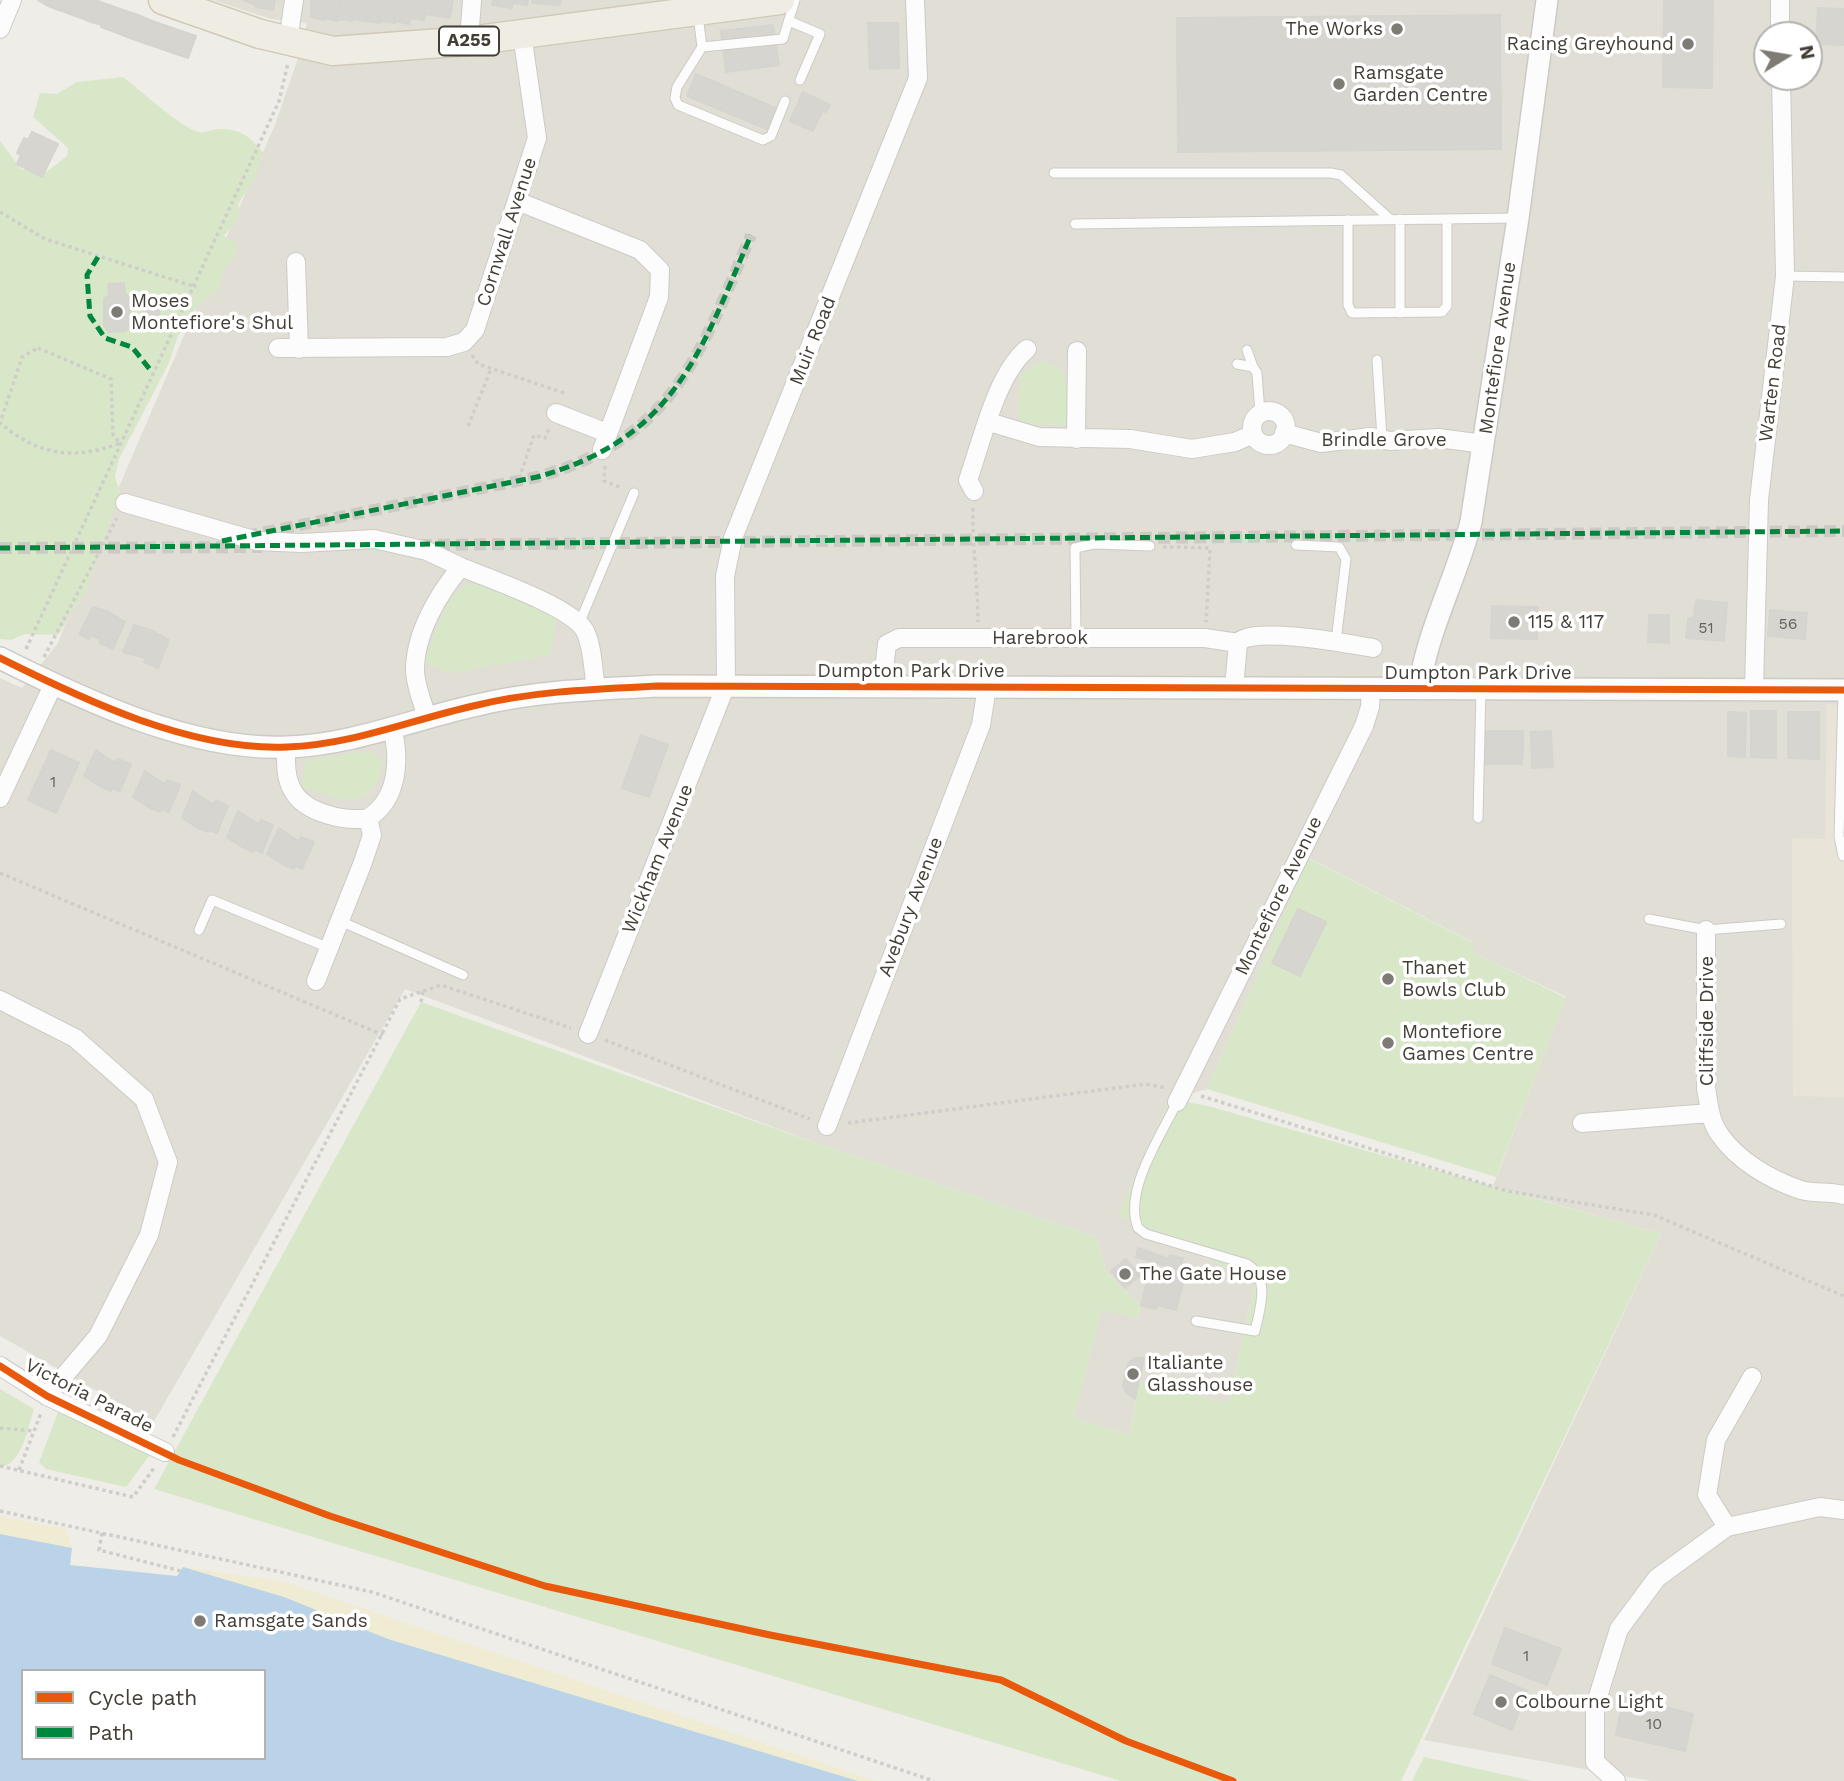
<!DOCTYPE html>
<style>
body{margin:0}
#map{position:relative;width:1844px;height:1781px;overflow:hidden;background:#eeede8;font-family:"Work Sans",sans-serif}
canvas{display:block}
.legend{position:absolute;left:21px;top:1669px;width:245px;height:91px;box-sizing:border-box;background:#fff;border:2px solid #b3b2ae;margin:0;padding:9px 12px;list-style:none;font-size:21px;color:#423e35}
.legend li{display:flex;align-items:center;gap:14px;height:35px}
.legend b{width:35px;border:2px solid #b3b2ae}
.north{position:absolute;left:1753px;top:21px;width:70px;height:70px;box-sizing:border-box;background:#fff;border:2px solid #b3b2ae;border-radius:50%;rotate:79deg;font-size:19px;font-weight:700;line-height:28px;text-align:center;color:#423e35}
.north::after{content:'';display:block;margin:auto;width:24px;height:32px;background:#7e7b74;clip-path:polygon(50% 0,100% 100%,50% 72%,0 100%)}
</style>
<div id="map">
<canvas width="1844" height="1781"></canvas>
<ul class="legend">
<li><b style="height:9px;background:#e8590c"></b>Cycle path</li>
<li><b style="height:9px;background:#00873e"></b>Path</li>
</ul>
<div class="north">N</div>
</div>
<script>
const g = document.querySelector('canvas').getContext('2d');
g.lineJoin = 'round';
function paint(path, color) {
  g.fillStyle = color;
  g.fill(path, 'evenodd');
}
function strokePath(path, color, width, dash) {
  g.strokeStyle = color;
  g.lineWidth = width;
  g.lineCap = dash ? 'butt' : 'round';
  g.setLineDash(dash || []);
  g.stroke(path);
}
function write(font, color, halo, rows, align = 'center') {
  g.font = font + ' "Work Sans",sans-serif';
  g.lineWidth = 7;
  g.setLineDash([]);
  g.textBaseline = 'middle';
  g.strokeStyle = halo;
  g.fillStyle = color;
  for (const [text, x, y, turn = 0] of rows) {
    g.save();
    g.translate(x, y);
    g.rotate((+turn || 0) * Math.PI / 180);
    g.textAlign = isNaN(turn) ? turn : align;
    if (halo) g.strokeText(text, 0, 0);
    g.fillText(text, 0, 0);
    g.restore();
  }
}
paint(new Path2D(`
 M212,0h1632v1781h-193l-227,-41 237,-506 -168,-48 73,-189 -93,-45v-10l-164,-84 -102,231 -37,10 -51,116 136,67 -27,121 -89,-22 -9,54 -57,-17 29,-109 36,9 3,-12 -34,-33 -11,-36 -275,-92 -416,-156 -252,434 -153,-87v-658l22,10 36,-45 48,-126 170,-395 21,-61 10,-38 -36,-4zM1767,35h42v42h-42z`), '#e1dfd5');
paint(new Path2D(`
 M1827,704l17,1v392l-51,-1 -1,-258 33,1z`), '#e8e5d8');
paint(new Path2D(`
 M123,77c16,12 61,53 76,55 7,1 15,-3 22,-3 20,0 30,9 42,23l-7,24 -18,28 1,14 -15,18 14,9 -2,10 -12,16 -6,19 -23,19 -17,27 -10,29 -49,94 -4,18 5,15 -33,97 -29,46 -33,-1 -14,6 -11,-1v-498l21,28 24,4 22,-17 1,-8 -35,-31 7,-24 17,1 20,-12zM124,283l1,11 4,3 2,29 -6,5 -16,1 -5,-33 5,-4v-11zM155,303v7h4l1,16 -16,1 -1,-16 5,-1v-6z
 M1043,362c33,5 24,39 23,64l-41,-3 -7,-9c1,-23 -3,-47 25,-52z
 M485,583l72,34 -7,38 -100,18 -26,-11 25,-64 19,-14z
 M368,751l15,11c-10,53 -44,38 -81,24l3,-25z
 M1308,858l166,85 -1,9 93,46 -70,179 -289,-88z
 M421,1002l400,143 275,92 11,36 34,33 -3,12 -36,-8 -28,108 56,17 9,-54 89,22 27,-121 -137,-67 52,-116 38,7 453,128 -260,547h-280l-967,-292z
 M0,1389l34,20c-7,21 -11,53 -34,59z
 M58,1412l94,40 -26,35 -80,-18 -7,-7z
 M1424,1757l109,24h-121z`), '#d9e7c9');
paint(new Path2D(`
 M0,1516l68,13 -1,5 5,14 -2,17 107,11 6,-9 99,14 594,200h-208l-404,-110 -264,-10z`), '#f0ecd4');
paint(new Path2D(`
 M0,1534l72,14 -2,17 107,11 6,-9 101,30 104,42 470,142h-858zM23,1671h241v87h-241z`), '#bbd3e9');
const building = new Path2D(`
 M38,0h12l-2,6z
 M50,0h13l-4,10 -11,-4z
 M63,0h12l-5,14 -11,-4z
 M75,0h12l-6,18 -11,-4z
 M87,0l11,1 -7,21 -10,-4z
 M243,0h14l-1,5z
 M257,0h18l-2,10 -17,-3z
 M311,0h16l-3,20 -13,-3z
 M327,0h14l-3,21 -14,-3z
 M341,0h15l-4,21 -14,-2z
 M356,0h15l-4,21 -14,-2z
 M371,0h13l-4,23 -13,-2z
 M384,0h15l-4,23 -15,-2z
 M399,0h14l-4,24 -14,-3z
 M413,0h14l-3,20 -14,-2z
 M427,0h13l-2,16 -13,-2z
 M440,0h13l-3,18 -12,-2z
 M493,0h20l-1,8 -20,-3z
 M513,0h15l-1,5 -15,-2z
 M532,0h14v4l-14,-1z
 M546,0h15l-1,5 -14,-1z
 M1664,0h49l-1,88 -49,-1z
 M98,1l11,4 -7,20 -11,-3z
 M109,5l14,5 -8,22 -14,-5z
 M1818,8l26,1v36l-28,-1z
 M123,10l15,5 -8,23 -15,-6z
 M138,15l14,6 -8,22 -14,-5z
 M1500,15l1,134 -323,3 -1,-134z
 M152,21l15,5 -8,22 -15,-5z
 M868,23h30l1,45 -29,1z
 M773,25l6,40 -53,7 -5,-41z
 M167,26l14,5 -8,22 -14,-5z
 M181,31l15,5 -8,22 -15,-5z
 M696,74l82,35 -9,21 -82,-34z
 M803,92l27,13 -4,7 -27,-12z
 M799,101l23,11 -9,19 -23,-10z
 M32,132l26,12 -16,33 -25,-13 4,-9 -4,-2 7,-15 4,2z
 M124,283l1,11 4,3 2,29 -6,5 -16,1 -5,-6v-27l5,-4 -1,-11z
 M148,303h7v7h4l1,16 -16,1 -1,-16 5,-1z
 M1696,600l31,3 -3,38 -38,-3 2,-19 6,-2z
 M1492,606l46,1 -1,32 -46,-1z
 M93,607l16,5 -12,26 -7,-3 -1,4 -10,-5z
 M1770,610l37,3 -2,26 -37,-3z
 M109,612l16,10 -12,27 -13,-6 1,-4 -4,-1z
 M1649,615h20v28l-21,-1z
 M134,625l19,6 -11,26 -19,-5z
 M153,631l16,9 -11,28 -14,-6 2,-4 -4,-1z
 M1751,711h25v47l-25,-1z
 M1728,712l18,1 -1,44 -17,-1z
 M1788,712h31v47l-31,-1z
 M1486,731h37v14l-37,-1z
 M1551,731l2,36 -21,1 -1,-36z
 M641,735l27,10 -19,52 -27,-9z
 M1486,744l37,1 -1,19h-36z
 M51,750l28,13 -23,50 -28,-13z
 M96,750l16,11 -11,26 -17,-11z
 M118,759l13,5 -11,27 -8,-3 -1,3 -10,-4 11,-26 4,2z
 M145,771l16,11 -11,26 -17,-11z
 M167,780l13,5 -11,27 -8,-3 -1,3 -10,-4 11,-26 4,2z
 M193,791l16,11 -11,26 -16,-10z
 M216,800l12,6 -11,27 -8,-3 -1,2 -10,-4 11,-26 4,3z
 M238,811l17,11 -11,26 -17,-10z
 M261,820l12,5 -11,28 -8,-4 -1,3 -9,-4 11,-26 4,2z
 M279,828l16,11 -11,26 -17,-11z
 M301,837l13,5 -12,27 -7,-3 -1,3 -10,-4 11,-26 4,2z
 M1298,909l28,13 -26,54 -28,-13z
 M1138,1248l31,11 1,-4 13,3 -3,12 -44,-13z
 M1126,1259l14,17 -15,12 -14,-17z
 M1150,1266l35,8 -9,36 -19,-5 -1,4 -15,-3z
 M1135,1358h9l-9,41 -9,-7 -3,-6 5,-23z
 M1505,1628l56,21 -14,36 -55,-21z
 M1490,1675l37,16 -15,39 -38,-16z
 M1624,1697l69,17 -8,37 -69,-16z`);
paint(building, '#d7d5d0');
strokePath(building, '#d6d4ce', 2);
strokePath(new Path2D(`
 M246,536l291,-59c137,-38 163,-123 214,-242
 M420,545l1424,-14
 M0,548l262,-1`), '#cccac4', 12, [12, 6]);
const service = new Path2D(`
 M698,15l4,32 -25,40 -2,11 3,7 85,35 8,-4 14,-35
 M789,21l31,13 -20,46
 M702,47l81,-8 12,-39
 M1054,173h277l10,2 49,44
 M1348,220v85l4,8 90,-1 5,-6v-87
 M1075,224l441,-6
 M1785,276l59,1
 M1400,313v-94
 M1247,350l6,17
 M1377,360l5,78
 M1237,364l16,3 4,6 3,40
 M1296,545l43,2 7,12 -10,82
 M579,624l55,-131
 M1076,638l-1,-90 19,-4 56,2
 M1843,692l-4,144 4,20
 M1478,818l3,-129
 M1649,919l57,11 75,-6
 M340,921l123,54
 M199,930l13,-30 117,48
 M1177,1102c-16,34 -54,89 -39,126l8,6 101,30c24,15 13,44 8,67l-59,-10`);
const minor = new Path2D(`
 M1780,0v35
 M0,29l12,-29
 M288,41l6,-41
 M469,41l3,-41
 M517,201l123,49 20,20 -1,27 -57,153
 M296,262l3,87
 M278,348l169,-1 17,-5 11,-12 62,-192 -15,-104
 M1252 428a17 17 0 1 1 34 0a17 17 0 1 1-34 0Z
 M556,413l51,20
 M989,422l50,15 91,2 62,10 43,-7 18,-8
 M1284,433l37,10 50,-6 19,4 48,-3 46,6
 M1076,439l1,-88
 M974,491l-6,-11c14,-39 28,-105 59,-131
 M125,503l132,38 44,2 73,-4 53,12 34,16
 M882,686l5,-42 12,-6h306l33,5
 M1234,688l4,-45c14,-18 112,1 135,5
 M1754,689l5,-189 26,-224 -4,-199
 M427,718c-4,-15 -12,-33 -12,-48 0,-36 23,-76 46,-103 26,11 112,40 124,64 8,16 8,40 11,58
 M286,747c0,15 -1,31 7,44 12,22 52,31 75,27 31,-19 32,-60 24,-91
 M0,798l54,-115
 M1706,930v158c3,16 4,34 14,47 18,26 51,45 81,55 13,4 29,1 43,5
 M316,981l47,-119 9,-27 -4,-17
 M0,1000l75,38 69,61 24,63 -19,73 -51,101 -51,60
 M588,1034l138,-349 -1,-109 8,-38 185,-460 -3,-78
 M1177,1102l187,-376 6,-19 1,-19
 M1582,1123l128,-10
 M827,1126l154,-401 6,-38
 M0,1366l47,30 118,56
 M1727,1527l-20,-32 9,-55 36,-63
 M1616,1781l-21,-19v-56l24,-77 38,-51 70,-51 93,-20 24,3`);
const tertiary = new Path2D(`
 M0,658c84,42 191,93 287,89 64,-2 124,-27 186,-41 60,-15 123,-17 185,-20l1186,4
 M1419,689c8,-58 37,-110 52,-167l47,-304 29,-218`);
const primary = new Path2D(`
 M163,0l97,34 73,17 136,-10 311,-41`);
strokePath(service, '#cccac5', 11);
strokePath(minor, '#cccac5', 20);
strokePath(tertiary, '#cccac5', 24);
strokePath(primary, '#cfc9b6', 31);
strokePath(new Path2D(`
 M0,212l45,27 151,48
 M38,348l73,31 2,56 7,8c-46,18 -82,12 -120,-20l22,-66z
 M472,355l6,9 86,29 -1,3
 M468,426l23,-57
 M605,466l-1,15 18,7
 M517,485l17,-50 11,3 4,-9
 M973,508c-1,39 5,76 5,114
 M1163,547l47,1 -4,74
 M26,649l253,-548 9,-38
 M44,657l73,-139
 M0,873l383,162
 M421,1002l2,-11
 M605,1040l205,79
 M1201,1096l306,95 147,24 190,81
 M848,1123l298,-39 20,4
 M0,1428l34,3
 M173,1437l227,-438 41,-14 130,43
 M0,1466l133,31 21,-29
 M19,1470l22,-57
 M0,1511l372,81 562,189
 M102,1533l-3,17 82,21`), '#cfcdca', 3.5, [3.5, 3.5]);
strokePath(service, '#fcfcfc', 9);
strokePath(minor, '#fcfcfc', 18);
strokePath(tertiary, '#fcfcfc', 21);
strokePath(primary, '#efece3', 28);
strokePath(new Path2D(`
 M98,257l-11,18 3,41 15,22 27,9 20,25
 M222,541l315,-64c137,-38 163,-123 214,-242
 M0,548l1844,-17`), '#00873e', 5, [10, 5]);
strokePath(new Path2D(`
 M0,658c84,42 191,93 287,89 64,-2 124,-27 186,-41 60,-15 123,-17 185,-20l1186,4
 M0,1366l47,30 132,64 151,56 215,70 225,49 231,45 125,61 107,40`), '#e8590c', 7);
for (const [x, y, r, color] of [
 [1397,29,7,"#7e7b74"],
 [1688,44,7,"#7e7b74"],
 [1339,84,7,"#7e7b74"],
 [117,312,7,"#7e7b74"],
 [1514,622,7,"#7e7b74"],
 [1388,979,7,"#7e7b74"],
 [1388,1043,7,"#7e7b74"],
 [1125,1274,7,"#7e7b74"],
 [1133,1374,7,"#7e7b74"],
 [200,1621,7,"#7e7b74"],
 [1501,1702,7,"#7e7b74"]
]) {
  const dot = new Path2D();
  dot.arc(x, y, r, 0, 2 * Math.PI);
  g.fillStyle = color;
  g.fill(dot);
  strokePath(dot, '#fff', 2.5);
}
write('16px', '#68645c', null, [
 ["56",1788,624],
 ["51",1706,628],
 ["1",53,782],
 ["1",1526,1656],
 ["10",1654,1724]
]);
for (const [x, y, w] of [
 [469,41,60]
]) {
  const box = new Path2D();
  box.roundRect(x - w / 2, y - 14.5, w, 29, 5);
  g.fillStyle = '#fff';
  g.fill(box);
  strokePath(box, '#423e35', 2);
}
write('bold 18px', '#423e35', null, [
 ["A255",469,41]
]);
write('19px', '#423e35', '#fff', [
 ["The Works",1383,29,"right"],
 ["Racing Greyhound",1674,44,"right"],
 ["Ramsgate",1353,73],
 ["Garden Centre",1353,95],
 ["Moses",131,301],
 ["Montefiore's Shul",131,323],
 ["115 & 117",1528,622],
 ["Thanet",1402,968],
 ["Bowls Club",1402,990],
 ["Montefiore",1402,1032],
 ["Games Centre",1402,1054],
 ["The Gate House",1139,1274],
 ["Italiante",1147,1363],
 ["Glasshouse",1147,1385],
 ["Ramsgate Sands",214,1621],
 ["Colbourne Light",1515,1702]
], 'left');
write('19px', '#423e35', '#fff', [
 ["Cornwall Avenue",507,232,-72],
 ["Muir Road",813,341,-68],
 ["Montefiore Avenue",1498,348,-82],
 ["Warten Road",1773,383,-83],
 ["Brindle Grove",1384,440],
 ["Harebrook",1040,638],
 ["Dumpton Park Drive",911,671],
 ["Dumpton Park Drive",1478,673],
 ["Wickham Avenue",658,859,-68],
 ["Montefiore Avenue",1279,896,-64],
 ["Avebury Avenue",911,907,-69],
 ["Cliffside Drive",1707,1021,-90],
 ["Victoria Parade",89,1396,27]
]);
</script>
